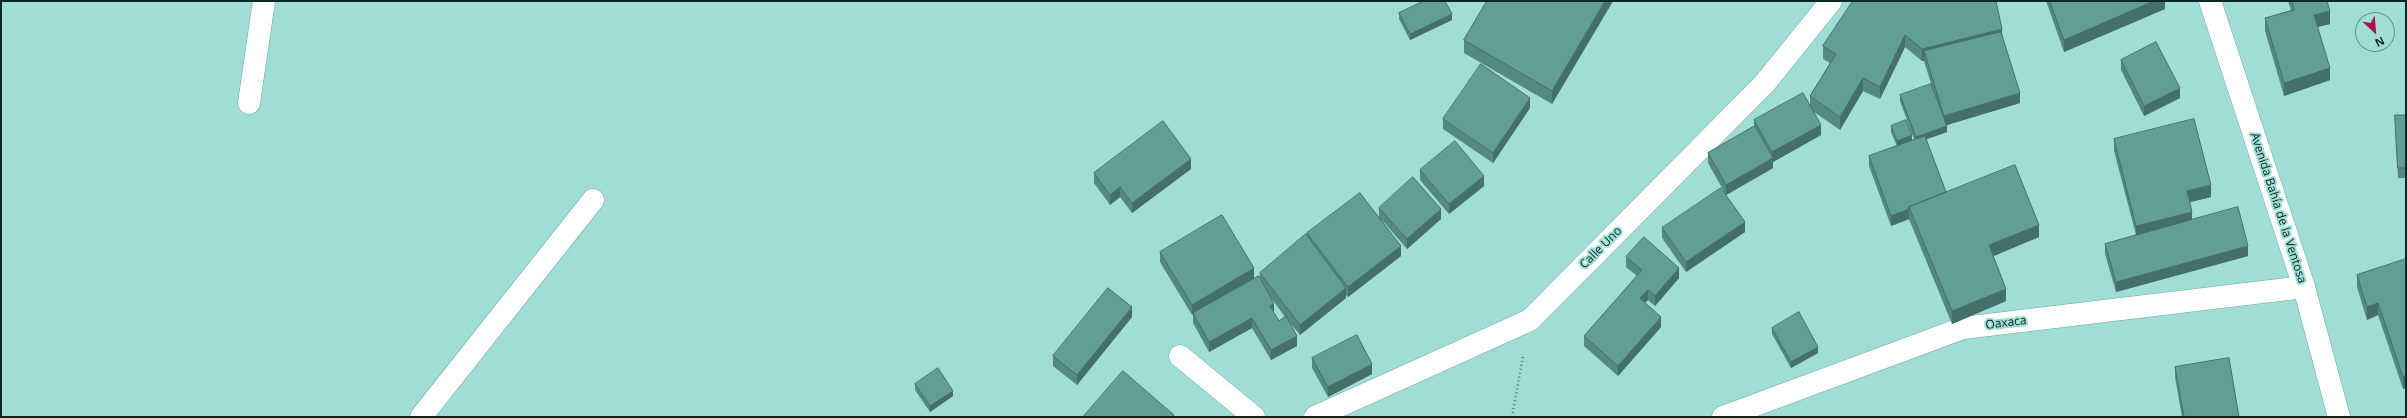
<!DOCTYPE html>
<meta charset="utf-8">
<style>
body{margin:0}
#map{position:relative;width:2407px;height:418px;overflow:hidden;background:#a0ddd6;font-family:"Open Sans",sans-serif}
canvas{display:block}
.frame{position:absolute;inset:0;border:2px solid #0d2724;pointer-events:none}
.north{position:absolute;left:2355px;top:12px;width:40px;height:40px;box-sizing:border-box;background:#a0ddd6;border:1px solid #65948f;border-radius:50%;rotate:154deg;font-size:11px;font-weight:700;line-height:16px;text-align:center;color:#0d2724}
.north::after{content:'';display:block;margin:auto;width:14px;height:18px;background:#a8154c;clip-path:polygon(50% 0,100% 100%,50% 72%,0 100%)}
</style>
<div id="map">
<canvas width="2407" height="418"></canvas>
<div class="frame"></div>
<div class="north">N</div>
</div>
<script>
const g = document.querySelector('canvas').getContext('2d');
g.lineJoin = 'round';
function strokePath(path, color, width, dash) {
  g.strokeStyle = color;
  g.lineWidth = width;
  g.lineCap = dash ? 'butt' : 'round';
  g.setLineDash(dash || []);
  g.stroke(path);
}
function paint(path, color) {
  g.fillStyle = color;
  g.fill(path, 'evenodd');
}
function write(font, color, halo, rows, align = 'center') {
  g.font = font + ' "Open Sans",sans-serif';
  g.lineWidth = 4;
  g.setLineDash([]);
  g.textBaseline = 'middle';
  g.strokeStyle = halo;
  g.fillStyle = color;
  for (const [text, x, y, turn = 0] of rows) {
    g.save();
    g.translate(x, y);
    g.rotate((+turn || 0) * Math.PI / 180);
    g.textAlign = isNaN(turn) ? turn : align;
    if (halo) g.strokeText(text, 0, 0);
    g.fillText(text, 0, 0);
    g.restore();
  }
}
const minor = new Path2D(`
 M249,103l15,-102
 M1180,356l74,61
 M421,417l172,-217
 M1315,417l215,-97 235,-237 66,-82
 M1723,417l240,-89 341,-41`);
const secondary = new Path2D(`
 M2210,1l94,286 35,130`);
strokePath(minor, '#6ea9a2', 23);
strokePath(secondary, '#6ea9a2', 23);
strokePath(new Path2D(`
 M1512,417l11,-61`), '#517b76', 2.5, [1, 3]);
strokePath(minor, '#fff', 22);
strokePath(secondary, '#fff', 22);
paint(new Path2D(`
 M1487,1h126l-61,103 -88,-51v-13z
 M1853,1l149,34 18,68 -74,22 1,7 -21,7 20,53 93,45 -46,19 13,45 -54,23 -43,-105 -18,7 -22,-60v-10l28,-10 -6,-14v-6l21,14 2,-1 -14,-38v-6l34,-2 -10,-32h-2l-17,-14 -25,52 -17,-8 -23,39 -26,-18 7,23 -48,27v6l-47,27 -18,-32v-10l46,-27v-6l56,-16v-8l20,-33 -7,-4v-13z
 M2046,1h119v8l-101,43z
 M2288,1h39l3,23 -13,3 13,53 -46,16 -19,-65v-13l26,-8z
 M1399,13l53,7 -42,20 -11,-21z
 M2121,60l59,38 -36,18 -23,-46z
 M1530,108l-37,55 -50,-34v-10z
 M2395,115h11v63h-8z
 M2114,139l97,58 -21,5 2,18 56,36 -132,36 -11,-38v-10l31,-9 -22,-84z
 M1191,169l-59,44 -12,-16 -10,8 -16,-22v-10z
 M1420,170l64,16 -35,28 -29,-34z
 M1379,208l62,11 -34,30 -25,-29 19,36 -53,41 -2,-2v3l-46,37 -11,-13 8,24 -26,14 -19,-32 -43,24 -16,-29v-9l-1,1 -32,-53v-10l94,26 6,-1v-4l47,-38v-2l72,-16zM1272,299l13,18 -6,4 -5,-8z
 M1662,228l83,4 -59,40 -24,-34z
 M1626,257l53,21 -24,28 -7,-6 -3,3 16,24 -43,49 -34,-30v-10l53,-60 -11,-9z
 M2406,259l-3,130 -25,-74 -11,5 -10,-33v-12z
 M1132,317l-55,68 -24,-19v-10z
 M1772,328l46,25 -27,15 -19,-34z
 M1312,358l60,16 -44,23 -16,-29z
 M2175,367l64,50h-57l-7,-40z
 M915,384l38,12 -23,16 -15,-22z`), '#548882');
paint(new Path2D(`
 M1605,1h8l-61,103v-13z
 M2154,1h11v8l-101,43v-12z
 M2330,11v13l-16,4v-13z
 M1452,14v6l-42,20v-6z
 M2002,29v13l-78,9v10h-2v-12z
 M1905,35v12l-25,52v-12z
 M2330,68v12l-46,16v-13z
 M1863,78v13l-23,39v-13z
 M2180,88v10l-36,18v-10z
 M2020,93v10l-76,23v-10z
 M1530,98v10l-37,55v-10z
 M1821,125v10l-48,27v6l-47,27v-10l46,-26v-7z
 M1947,126v6l-31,11v-6z
 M1912,135v6l-15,6v-6z
 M1191,159v10l-59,44v-10z
 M1484,176v10l-35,28v-10z
 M2211,185v12l-24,6v-12z
 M1120,187v10l-10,8v-10z
 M1441,209v10l-34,30v-10z
 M1909,209v10l-18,7v-10z
 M2192,212v12l-56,15v-13z
 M1745,222v10l-59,40v-10z
 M2039,225v12l-50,21v-13z
 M1401,246v10l-53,41v-10z
 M2248,246v10l-132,36v-10z
 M1254,268v10l-61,35v1l-1,1v-10z
 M1679,268v10l-24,28v-10z
 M1346,288v10l-46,37v-10z
 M2006,289v12l-54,23v-13z
 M1648,290v10l-8,8v-10z
 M2378,303v12l-11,5v-13z
 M1274,304v10l-4,-8z
 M1132,307v10l-55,68v-10z
 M1661,317v10l-43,49v-10z
 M1252,318v10l-43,24v-10z
 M1297,336v10l-26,14v-10z
 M1818,347v6l-27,15v-6z
 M1372,364v10l-44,23v-10z
 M2406,375v13l-3,1v-12z
 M953,391v5l-23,16v-6z`), '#456f6a');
const building = new Path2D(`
 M1424,1h21l7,13 -42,20 -11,-21z
 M1487,1h118l-53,90 -88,-51z
 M1853,1h143l6,28 -80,20 -17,-14 -25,52 -17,-9 -23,39 -30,-21 26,-42 -13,-8z
 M2050,1h104l-90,39z
 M2292,1h35l3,10 -16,4 16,53 -46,15 -19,-65 29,-8z
 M2001,32l19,61 -76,23 -20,-65z
 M2156,42l24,46 -36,18 -23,-46z
 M1481,64l49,34 -37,55 -50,-34z
 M1931,84l16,42 -31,11 -16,-42z
 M1803,93l18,32 -49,27 -18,-32z
 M2395,115h11v53h-8z
 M2194,119l17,66 -24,6 5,21 -56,14 -22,-87z
 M1906,120l6,15 -15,6 -6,-15z
 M1163,121l28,38 -59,44 -12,-16 -10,8 -16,-22z
 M1755,126l18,32 -47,27 -18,-32z
 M1925,136l21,56 -37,15v2l-18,7 -22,-60z
 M1455,141l29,35 -35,28 -29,-34z
 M2015,165l24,60 -50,20 17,44 -54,22 -43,-104z
 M1413,177l28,32 -34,30 -28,-31z
 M1721,188l24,34 -59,40 -24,-34z
 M1360,193l41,53 -53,41 -41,-54z
 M2238,207l10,39 -132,36 -11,-38z
 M1222,215l32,53 -62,37 -32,-53z
 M1306,234l40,54 -46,37 -40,-52z
 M1644,237l35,31 -24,28 -7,-6 -8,8 21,19 -43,49 -34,-30 58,-66 -16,-13z
 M2406,259v116l-3,2 -25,-74 -11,4 -10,-32z
 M1259,276l15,28 -4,2 9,15 7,-5 11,20 -26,14 -19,-32 -43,24 -16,-29z
 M1108,288l24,19 -55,68 -24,-19z
 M1799,312l19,35 -27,15 -19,-34z
 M1357,335l15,29 -44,23 -16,-29z
 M2229,358l10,59h-55l-9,-50z
 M938,368l15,23 -23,15 -15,-22z
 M1123,371l51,44 -2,2h-89z`);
paint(building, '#629e97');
strokePath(building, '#456f6a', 1);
write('12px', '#0d2724', '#a0ddd6', [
 ["Avenida Bahía de la Ventosa",2278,208,72],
 ["Calle Uno",1601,248,-45],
 ["Oaxaca",2006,323,-7]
]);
</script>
